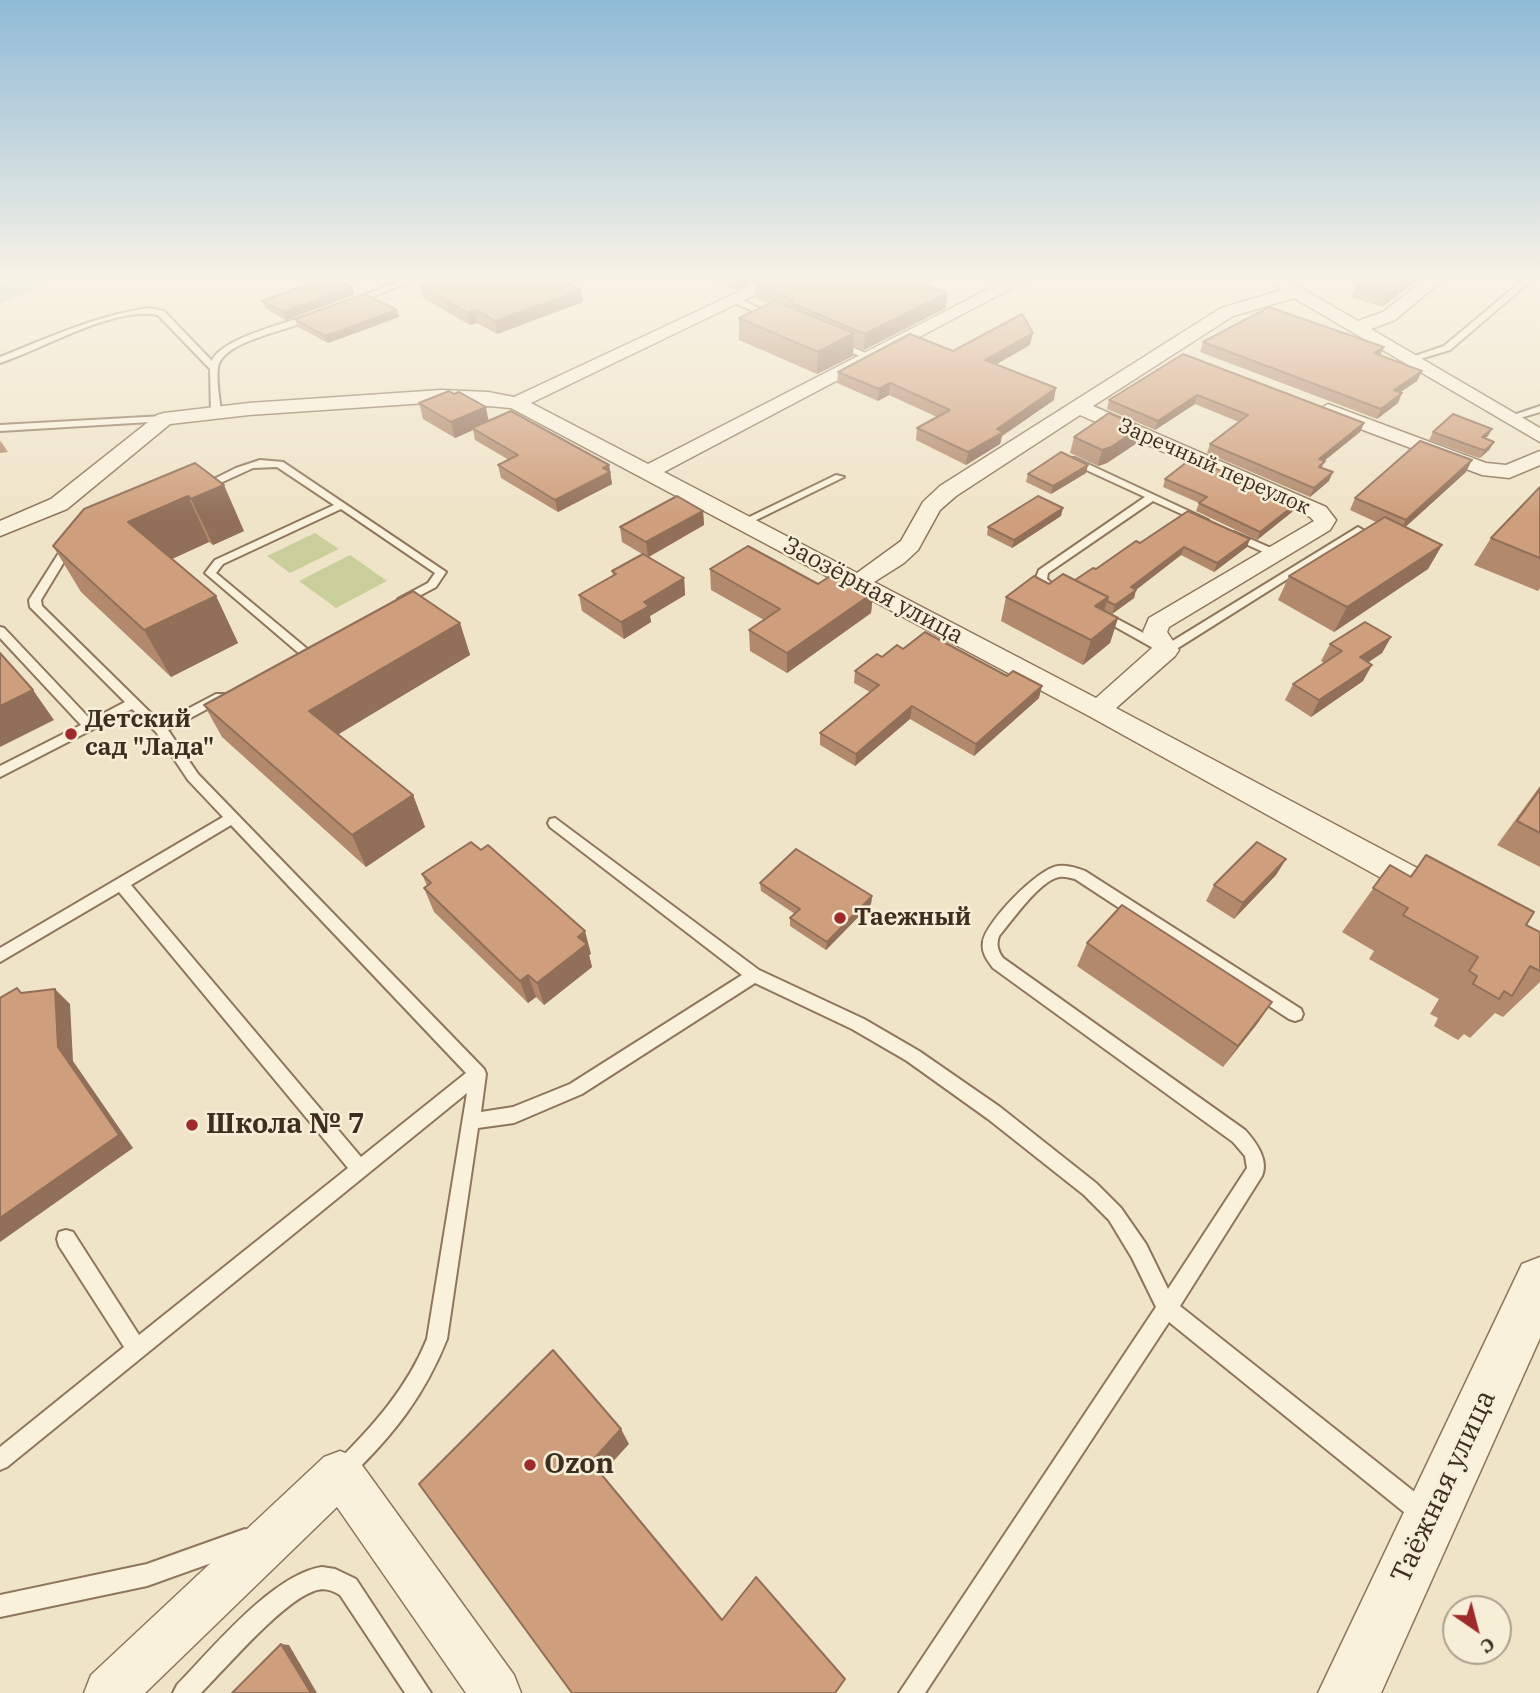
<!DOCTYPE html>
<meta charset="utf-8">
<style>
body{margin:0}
#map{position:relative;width:1540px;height:1693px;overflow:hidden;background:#f0e4c8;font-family:"IBM Plex Serif",serif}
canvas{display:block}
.north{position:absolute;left:1442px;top:1595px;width:70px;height:70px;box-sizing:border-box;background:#f7eed8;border:2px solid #ada18e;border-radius:50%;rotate:145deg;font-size:19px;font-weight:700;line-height:28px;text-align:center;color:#3d2e20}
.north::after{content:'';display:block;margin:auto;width:24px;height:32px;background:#9e2a2b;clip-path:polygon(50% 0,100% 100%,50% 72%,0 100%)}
</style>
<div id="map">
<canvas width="1540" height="1693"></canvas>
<div class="north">С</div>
</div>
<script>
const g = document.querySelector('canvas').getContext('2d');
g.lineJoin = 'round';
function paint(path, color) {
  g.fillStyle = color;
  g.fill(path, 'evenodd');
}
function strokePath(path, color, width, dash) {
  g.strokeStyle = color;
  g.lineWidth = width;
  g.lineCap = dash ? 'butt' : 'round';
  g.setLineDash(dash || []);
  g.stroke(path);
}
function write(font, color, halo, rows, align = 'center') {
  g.font = font + ' "IBM Plex Serif",serif';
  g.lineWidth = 5;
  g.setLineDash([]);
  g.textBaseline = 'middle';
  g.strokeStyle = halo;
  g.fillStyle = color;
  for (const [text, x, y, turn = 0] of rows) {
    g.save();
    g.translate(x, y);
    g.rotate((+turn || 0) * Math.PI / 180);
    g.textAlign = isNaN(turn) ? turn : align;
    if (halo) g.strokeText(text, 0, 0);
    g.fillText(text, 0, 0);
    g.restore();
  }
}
paint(new Path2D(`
 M315,533l24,16 -49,24 -23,-17z
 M350,555l37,26 -51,27 -37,-27z`), '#c9cf9b');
paint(new Path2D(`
 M10,279h41l-4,6 -47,19v-20z`), '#a9c4bc');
const service = new Path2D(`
 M405,279h12l-61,24 -7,-2z
 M1524,279h9l-83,71 -40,12 -4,-3 38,-13z
 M732,298h6l38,18 -7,2 -37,-16z
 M149,308l15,3 48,50c9,-23 76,-38 99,-47l7,2c-22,14 -96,23 -100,52 -2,14 2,31 3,45l-5,3 -5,-3 -1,-44 -52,-54c-44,-9 -115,34 -158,48v-6c48,-19 97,-42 149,-49z
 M833,341h6l35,16 -7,2 -34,-14z
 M1540,406v6l-30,9 -5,-3z
 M164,416l3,1v4l-167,10v-6z
 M1069,458h6l133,62 -1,2h-8l-46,-21 -105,72 -1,6 12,11 -6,3 -18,-13 4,-10 106,-73 -76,-35z
 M260,460l23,2 163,110 -10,15 -30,16h-8v-4l30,-16 7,-10 -94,-64 -118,55 -7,9 95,79 -2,3h-8l-96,-82 10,-13 119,-55 -57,-38 -24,1 -48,22 -9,-2 40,-20z
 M836,475l8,2 -96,47h-8l-1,-2z
 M1358,527l5,3 -1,2 -192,121h-8l-66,-37 2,-3h8l60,32z
 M1234,532l44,19 1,2 -5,3 -4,-1 -40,-18 -1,-2z
 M74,542l5,3 -9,7 -29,48 1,6 119,117 55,-29h8l2,3 -2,3 -56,30 30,44 286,295 2,5 -5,38 32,-5 57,-23 172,-109 -192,-148 -2,-4 2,-4 5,-1 204,152 105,49 55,32 81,56 96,76 25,25 25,36 22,45 79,-121 -2,-12 -12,-14 -240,-174c-6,-8 -12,-16 -10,-26 2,-19 55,-74 75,-76 9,-1 19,2 27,5l216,138 2,5 -2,5 -6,2 -6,-2 -214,-140c-5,-1 -11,-3 -16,-2 -20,4 -47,44 -60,59 -3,9 -1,15 4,22l242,172c11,12 24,30 17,46l-82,130 251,199 3,8 -3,8 -8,3 -8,-3 -246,-199 -244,371h-26l257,-386 -24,-49 -23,-38 -25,-25 -96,-76 -81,-58 -55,-32 -97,-46 -173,111 -68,29 -36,5 -31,211c-23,57 -52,94 -96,137l-7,3 -7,-3 -3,-7 3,-7c37,-37 70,-74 90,-123l40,-246 -460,374 -7,3v-23l124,-100 -65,-101 -2,-7 2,-7 7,-2 7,2 66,103 209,-167 -229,-276 -119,70v-14l223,-131 -35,-37 -32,-48 -24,-23 -132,68v-11l81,-41 -81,-87v-11l4,1 87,92 34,-18 -95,-95 -1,-7 33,-52zM231,825l235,248 -105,84 -230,-272z
 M245,1529l8,3 3,8 -3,8 -8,3 -98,35 -147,31v-22l147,-31z
 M322,1567l13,2 21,10 75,114h-26l-65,-98c-8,-5 -16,-8 -26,-4 -32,11 -87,76 -113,102h-28l4,-8c34,-35 96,-111 145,-118z`);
const minor = new Path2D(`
 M766,279h22l-257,124 117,61 360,-185h21l-365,193 193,101 44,-32 22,-39 17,-16 281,-178 61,-18 -9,-7 2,-3h12l71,41 25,-9 42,-33h19l-49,41 -24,9 169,99v14l-246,-144 -61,18 -140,90 233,101 10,13 -6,10 -161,97 -2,5 12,18 -4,6 -59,52 318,169 4,9 -4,9 -11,3 -11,-3 -323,-179 -578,-308 -70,-6 -192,13 -79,9 -103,85 -67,27v-15l51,-22 106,-84 7,-2 85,-10 192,-13 47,2 26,5zM1080,415l230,102 4,4 -165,97 -6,14 9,16 -56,50 -222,-116 30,-19 14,-13 22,-40 16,-14z
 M1328,404l158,59 20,2 34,-14v14l-31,13 -27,-3 -161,-61 -3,-4z
 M340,1451l16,6 158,218 7,18h-55l-129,-186 -192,186h-61l7,-18 233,-218z`);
const tertiary = new Path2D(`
 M1540,1257v81l-159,355h-63l204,-429z`);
strokePath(service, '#8d765c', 4);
strokePath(minor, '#8d765c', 3);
strokePath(tertiary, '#8d765c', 3);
paint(service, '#faf1dc');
paint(minor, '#faf1dc');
paint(tertiary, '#faf1dc');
paint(new Path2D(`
 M709,279h50l-23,11z
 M1364,279h55l-37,28 -31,-10 4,-11z
 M755,283l192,10 -1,15 -82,42 -11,-5v11l-36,18 -78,-34v-22l30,-14 -14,-6z
 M420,285l163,17 -86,32 -20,-11 -7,2 -47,-27z
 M352,287l2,8 -68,25 -21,-12 -3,-7z
 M397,310l2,7 -71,26 -30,-16 -3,-8z
 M1203,342l181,5 -4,8 37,26 -17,11 -2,11 -21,16 -177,-67z
 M1030,345l-34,19 58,36 -52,36 -2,8 -34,21 -50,-25 1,-12 20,-11 -48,-22 -11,6 -41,-18 1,-11 115,-21z
 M1183,354l181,69 -4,9 -36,29 -2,7 7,13 -19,16 -103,-44 3,-9 29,-22 -44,-18 -40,26 -48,-21 2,-9z
 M419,403l69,18 121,44 3,19 -54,28 -57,-34 -3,-13 11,-5 -34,-20 -2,-10 -18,8 -32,-19z
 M1433,432l55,4 -3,2 9,4 -5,8 -9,8 -4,-1 -47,-17z
 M1074,437l63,6 -30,20 -9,3 -28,-13z
 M0,441l2,2 6,9 -8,1z
 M195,463l49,68 -31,14 -4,-3 -37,17 44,37 22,47 -67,34 -90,-85 -28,-46z
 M1466,472l-61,55 37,18 -14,24 -94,63 -56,-32 11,-24 87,-54 -26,-12 5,-12z
 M1086,473l-35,21 -25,-12 2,-8z
 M1165,479l127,33 -35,28 -61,-29 3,-8 -36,-16z
 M1540,487v101l-2,3 -64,-26 17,-27z
 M703,511l1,14 -55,32 35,21 1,17 -35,21 1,6 -27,17 -42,-28 -3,-16 34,-19 -1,-5 30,-17 -20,-12 -2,-15z
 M1061,516l-49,32 -25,-13 1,-8z
 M1140,543l107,4 -33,25 -33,-17 -45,35 -2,8 -22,16 -8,-4v1l14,7 -8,25 -27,22 -82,-44 5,-24 43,-13 26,-4 21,-11z
 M710,569l163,24 -2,20 -84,60 -37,-22 -1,-21 15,-10 -53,-30z
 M460,623l10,32 -132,79 75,61 12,32 -59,40 -144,-130 -18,-32z
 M1391,637l-9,16 -14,9 -5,19 -52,36 -26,-17 8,-16 31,-21 -3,-2 9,-17z
 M882,657l157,41 -65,58 -64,-37 -55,47 -35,-21v-12l50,-41 -16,-9 1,-12z
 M1540,786v81l-43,-22z
 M1426,855l100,70 14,7v50l-37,35 -8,-4 -25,25 -6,-4 -6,6 -24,-14 4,-8 -8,-4 9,-15 -70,-40 5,-8 -32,-19 48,-67 20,11z
 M1286,859l-10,16 -42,44 -28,-18 8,-16z
 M422,874l169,80 -2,1 3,12 -48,38 -8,-8 -8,6 -94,-91 -10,-24 3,-2z
 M760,883l112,13 -1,8 -45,46 -36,-24v-8l5,-4 -34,-23z
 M1087,943l185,59 -15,22 -34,43 -146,-101z`), '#b2896c');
paint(new Path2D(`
 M736,279h23l-23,11z
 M1408,279h11l-37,28 5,-12z
 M352,287l2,8 -68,25 -3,-8z
 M581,290l2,12 -86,32 -2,-13z
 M947,293l-1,15 -82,42 1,-16z
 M397,310l2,7 -71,26 -3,-7z
 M475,310l2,13 -7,2 -2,-12z
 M854,333l-1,23 -36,18 1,-22z
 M1033,333l-3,12 -47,27 2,-12z
 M1384,347l-5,10 -5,-4z
 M1422,371l-5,10 -28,19 5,-10z
 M890,383l-1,12 -11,6 1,-12z
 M1056,388l-2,12 -52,36 -2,8 -34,21 2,-13 29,-23z
 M1402,393l-4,10 -21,16 4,-10z
 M1197,395l-2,9 -40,26 3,-9z
 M486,407l3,16 -17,5 1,2 -18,8 -4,-16z
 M1364,423l-4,9 -45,36 4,-9z
 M1141,427l-4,16 -30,20 -9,3 4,-16z
 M1492,429l-4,7 -11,9 5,-8z
 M1494,442l-5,8 -9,8 5,-8z
 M1472,460l-6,12 -66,60 6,-12z
 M609,465l3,19 -54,28 -3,-12z
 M1088,465l-2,8 -35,21 2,-8z
 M1333,472l-4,9 -19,16 4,-9z
 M224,485l20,46 -31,14 -22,-46z
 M188,496l21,46 -57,26 -24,-46z
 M1296,504l-4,8 -35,28 3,-8z
 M1063,508l-2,8 -49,32 2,-8z
 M703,511l1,14 -56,32 -2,-15z
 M1250,539l-3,8 -33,25 3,-9z
 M1442,545l-14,24 -94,63 13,-25z
 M1184,547l-3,8 -53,41 3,-9z
 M684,578l1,17 -35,21 1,6 -27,17 -3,-17 23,-20z
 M1136,590l-2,8 -22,16 3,-9z
 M873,593l-2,20 -84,60v-20z
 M216,596l22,47 -67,34 -27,-47z
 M1108,597l-7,25 -6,-16z
 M1118,618l-8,25 -27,22 8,-25z
 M460,623l10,32 -146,88 -15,-32z
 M1391,637l-9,16 -31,21 9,-17z
 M1372,665l-9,16 -52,36 8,-17z
 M1042,686l-3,12 -65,58 2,-12z
 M33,690l21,30 -54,27v-41z
 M912,706l-2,13 -55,47 1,-12z
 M413,795l12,32 -59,40 -14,-32z
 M1286,859l-10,16 -42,44 9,-16z
 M872,896l-1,8 -45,46 1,-8z
 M585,931l6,23 -2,1 3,12 -48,38 -7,-22 41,-46z
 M528,975l8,22 -8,6 -8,-22z
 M55,989l15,15 3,57 60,87 -133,94v-24l58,-171z
 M1272,1002l-15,22 -34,43 15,-21z
 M621,1429l8,15 -29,32 -9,-14z
 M281,1644l8,1 28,48h-6z`), '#916f58');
const building = new Path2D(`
 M322,279h14l16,8 -69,25 -21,-11z
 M437,279h122l22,11 -86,31 -20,-11 -7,3 -48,-28z
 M762,279h148l37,14 -82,41 -76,-32 4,-2 -38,-17z
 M1364,279h44l-21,16 -32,-9z
 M364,294l33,16 -72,26 -30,-17z
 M775,301l79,32 -36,19 -79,-34z
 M1269,307l115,40 -10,6 48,18 -28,19 8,3 -21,16 -178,-67z
 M1022,314l11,19 -48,27 71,28 -59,41 6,3 -35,20 -51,-24 33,-18 -60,-27 -11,6 -41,-17 72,-38 43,17z
 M1183,354l181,69 -45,36 6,2 -6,6 14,5 -19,16 -104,-44 38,-29 -51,-20 -39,26 -49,-21z
 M449,391l5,3 5,-2 27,15 -35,15 -32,-19z
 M511,411l98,54 -6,3 7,4 -55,28 -57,-35 20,-10 -46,-27z
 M1109,413l32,14 -30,20 -9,3 -28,-13z
 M1453,414l39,15 -10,8 12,5 -9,8 -5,-1 -47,-17z
 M1420,441l52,19 -66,60 -51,-22z
 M1061,452l27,13 -35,21 -25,-12z
 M1192,458l104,46 -36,28 -61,-29 8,-6 -42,-18z
 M195,463l29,22 -33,14 -3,-3 -60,26 88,74 -72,34 -91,-84 31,-37z
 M1540,487v71l-49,-20z
 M677,496l26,15 -57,31 -26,-15z
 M1038,496l25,12 -49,32 -26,-13z
 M1188,511l62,28 -33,24 -33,-16 -53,40 5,3 -21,15 -8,-4 1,-4 -33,-17 18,-12 3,1 40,-28 4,2z
 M1385,517l57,28 -95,62 -58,-31z
 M748,546l70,38 17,-11 38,20 -86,60 -38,-23 31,-21 -70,-40z
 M643,554l41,24 -40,24 5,4 -28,16 -42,-27 37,-21 -4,-3z
 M1063,574l45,23 -13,9 23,12 -27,22 -85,-43 28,-21 15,8z
 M413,591l47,32 -151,88 104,84 -61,40 -148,-130z
 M1365,622l26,15 -31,20 12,8 -53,35 -26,-16 49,-33 -12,-7z
 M925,632l82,44 6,-5 29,15 -66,58 -64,-38 -56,48 -36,-21 59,-48 -24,-14 22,-17 5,3 15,-12 6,4z
 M0,653l33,37 -33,16z
 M1540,789v44l-23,-12z
 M471,842l10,8 7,-5 97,86 -7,6 9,7 -50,39 -9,-8 -8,6 -96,-93 7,-5 -9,-9z
 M1257,842l29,17 -43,44 -29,-18z
 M796,849l76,47 -45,46 -37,-24 10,-9 -40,-26z
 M1426,855l108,57 -8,13 14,7v39l-10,-5 -18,30 -8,-5 -5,8 -26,-15 4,-8 -8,-5 9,-14 -75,-42 5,-7 -35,-20 17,-23 21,12z
 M1122,905l150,97 -34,44 -151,-103z
 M17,988l4,5 34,-4 3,58 61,88 -119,83v-220z
 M553,1350l68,79 -30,33 131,158 34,-43 89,102 -10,14h-263l-153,-209z
 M281,1644l30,49h-79z`);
paint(building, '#cf9f7d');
strokePath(building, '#916f58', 2);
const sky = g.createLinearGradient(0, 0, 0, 516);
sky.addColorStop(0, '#8fbad6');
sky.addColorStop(0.54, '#f8f3e6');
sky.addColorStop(1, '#f8f3e600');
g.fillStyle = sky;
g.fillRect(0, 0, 1540, 516);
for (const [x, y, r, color] of [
 [71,734,7,"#9e2a2b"],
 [840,918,7,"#9e2a2b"],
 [192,1125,7,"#9e2a2b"],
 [530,1465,7,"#9e2a2b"]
]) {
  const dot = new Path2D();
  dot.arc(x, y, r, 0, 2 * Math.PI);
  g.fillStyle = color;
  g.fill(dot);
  strokePath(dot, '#f7eed8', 2.5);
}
write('21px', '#3d2e20', '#f7eed8', [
 ["Заречный переулок",1214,467,24]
]);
write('24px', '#3d2e20', '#f7eed8', [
 ["Заозёрная улица",873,591,28]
]);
write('bold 24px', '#3d2e20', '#f7eed8', [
 ["Детский",85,720],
 ["сад \"Лада\"",85,748],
 ["Таежный",854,918]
], 'left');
write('bold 28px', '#3d2e20', '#f7eed8', [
 ["Школа № 7",206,1125],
 ["Ozon",544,1465]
], 'left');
write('28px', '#3d2e20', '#f7eed8', [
 ["Таёжная улица",1444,1487,-65]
]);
</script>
